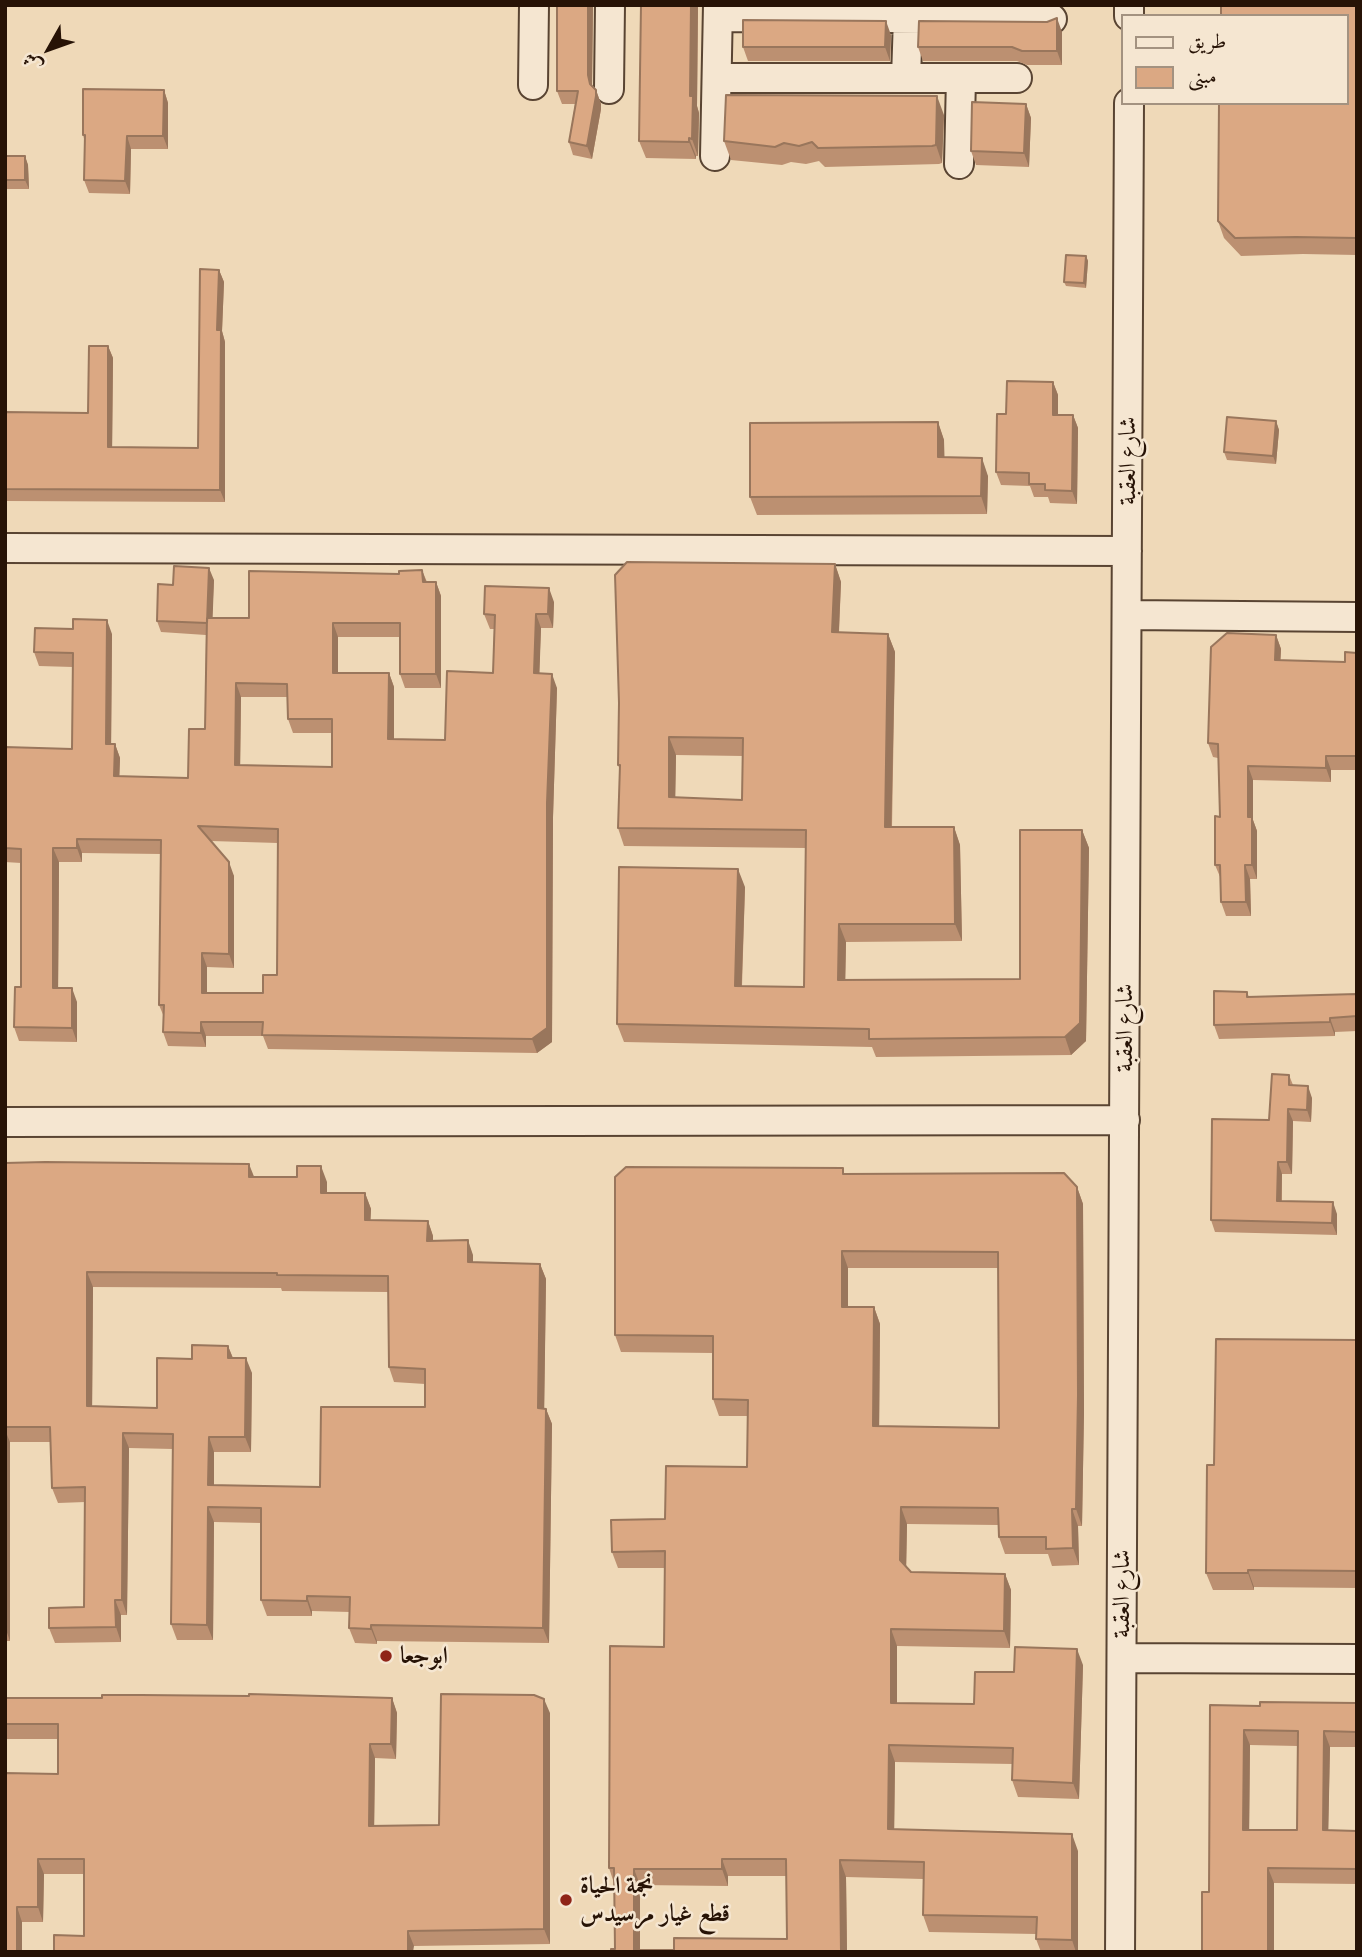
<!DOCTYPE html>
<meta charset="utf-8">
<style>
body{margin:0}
#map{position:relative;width:1362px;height:1957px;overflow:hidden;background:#efd9b8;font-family:"EB Garamond",Amiri,serif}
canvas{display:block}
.frame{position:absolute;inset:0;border:7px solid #271306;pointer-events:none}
.legend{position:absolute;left:1121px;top:14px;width:228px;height:91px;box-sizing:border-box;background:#f5e6d1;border:2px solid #a39280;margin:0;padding:9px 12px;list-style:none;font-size:21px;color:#271306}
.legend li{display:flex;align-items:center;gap:14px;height:35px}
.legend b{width:35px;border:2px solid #a39280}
.north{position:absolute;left:14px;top:14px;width:70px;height:70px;-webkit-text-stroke:5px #f5e6d1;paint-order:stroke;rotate:230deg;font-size:19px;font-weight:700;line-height:28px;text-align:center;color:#271306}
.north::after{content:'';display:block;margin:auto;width:24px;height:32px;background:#271306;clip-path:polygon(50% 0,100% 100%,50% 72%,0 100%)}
</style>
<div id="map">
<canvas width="1362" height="1957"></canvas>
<div class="frame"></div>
<ul class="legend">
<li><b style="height:9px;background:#f5e6d1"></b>طريق</li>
<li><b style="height:19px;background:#dba883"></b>مبنى</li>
</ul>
<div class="north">ش</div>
</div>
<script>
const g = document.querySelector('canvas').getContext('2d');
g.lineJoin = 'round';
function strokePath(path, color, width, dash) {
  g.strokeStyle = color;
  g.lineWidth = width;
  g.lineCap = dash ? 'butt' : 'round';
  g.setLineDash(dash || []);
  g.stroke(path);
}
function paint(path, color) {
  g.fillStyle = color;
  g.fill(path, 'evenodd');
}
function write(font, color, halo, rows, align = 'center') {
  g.font = font + ' "EB Garamond",Amiri,serif';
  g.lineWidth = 5;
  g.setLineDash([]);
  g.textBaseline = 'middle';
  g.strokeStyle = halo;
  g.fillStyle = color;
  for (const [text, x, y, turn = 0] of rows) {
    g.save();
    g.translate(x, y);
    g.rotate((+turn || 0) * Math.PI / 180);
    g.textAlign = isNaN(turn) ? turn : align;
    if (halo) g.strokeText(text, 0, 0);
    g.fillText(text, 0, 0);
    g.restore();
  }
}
const minor = new Path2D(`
 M1129,16v-11
 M718,17l334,2
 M717,78h300
 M906,78l2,-60
 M533,85l1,-80
 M609,89l1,-84
 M715,156l3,-151
 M959,164l2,-86
 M5,548l1122,3
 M1127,615l230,2
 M5,1122l1120,-2
 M1122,1658l235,1
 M1120,1952l9,-1849`);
strokePath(minor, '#594432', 32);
strokePath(minor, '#f5e6d1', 28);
paint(new Path2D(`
 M557,5h36l-1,82 4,3 5,14v5l-9,50 -19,-4 -4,-13 6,-38h-13l-5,-13z
 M641,5h57l-1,101 2,7 -1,43h-2v3l-50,-1 -7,-17z
 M1357,5v250l-54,-1 -62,2 -17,-18 -6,-17z
 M1062,32v33h-35l-10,-4h-94l-5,-14z
 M891,35l-1,26h-142l-5,-14z
 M164,90l4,13v46h-37l-1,45 -41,-1 -5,-13 1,-38 -2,-7z
 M1026,104l5,14 -2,49 -53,-2 -5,-14z
 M944,115l-2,48 -3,1 -114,3 -6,-6 -13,3 -15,-2 -9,3 -51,-5 -7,-19z
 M5,156h20l3,9 1,24h-24z
 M1086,256l2,5 -2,27 -20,-2 -2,-4z
 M219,270l5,12 -2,49 3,11v160l-218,-1 -2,-5v-84l83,1 20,-67 5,12 -1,89 86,1z
 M1053,382l5,13v20h15l5,13 -1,76 -27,-1 -2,-6h-14l-4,-11 -29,-1 -5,-13 10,-58z
 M1276,421l3,9 -3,34 -49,-4 -3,-8z
 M938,422l6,18v17l44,19 -1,38 -230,1 -7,-18z
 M835,564l6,18 -2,51 49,1 7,18 -3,175h62l6,18 2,96 -116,1 -1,38 175,-1 62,-149 7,18 -3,193 -15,14 -195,2 -4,-10 -248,-5 -7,-18 128,-137 -3,99 62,1 2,-139 -182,-2 -6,-18 2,-58 -2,-5zM676,755l67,1 -1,44 -67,-3z
 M422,570l5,12h9l5,14v92h-36l-5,-14v-37h-62v36h51l5,14v52l51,1 48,-67 1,-44h-4l-6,-15 70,-12 -1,26h-12l-2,46 18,14 -4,129 -1,225 -15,11 -269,-4 -5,-13h-57v11l-38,-1 -5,-14 1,-15 -5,-12 2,-151 -79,-1v9h-23l-1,126 19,14v40l-58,-1 -5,-14 7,-40v-124l-16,-1v-115l67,2 1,-82 -34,-1 -5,-14 78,-18 -1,110h4l5,14 -1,18 69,2 17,-49 1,-94 -45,-3 -4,-11 16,-36 41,-5 -2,38h37l150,-44zM241,697h47v22l5,14h39v34l-92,-2zM211,841l67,2 -1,132 -14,18h-56v-26l27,1v-92z
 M1276,635l5,14 -1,11 65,2 12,-9v117h-26v12l-78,-2v40l4,11v48h-7l1,37h-25l-5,-14v-23l-6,-14 5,-48 -2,-59 -5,-1 -5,-14z
 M1247,992l2,5 108,-3v37l-22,1v4l-116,3 -5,-14z
 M1289,1075l4,10 19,13 -1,24 -18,-1 -1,53h-10v27l55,13v21l-122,-3 -4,-12 58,-100z
 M5,1163l322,19v11h38l6,16 -1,11 58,1 5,15v5l40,14v8l67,1 6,15 -2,130h2l6,15 -3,219 -172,-2v3l-22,-1 -6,-15 1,-16 -38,-1v5h-45l-6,-16v-77l-47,-1 -1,118h-36l-6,-16 2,-175 -44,-1 -2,167h-6v27l-66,1 -6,-15 35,-21 1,-105 -27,1 -6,-15 -2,-46h-40v199h-5zM93,1287l188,1 1,3 106,1 1,75 5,15 31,2v23l-105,80 -106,-2v-33h37l1,-79 -19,-15 -5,-12 -36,13 -35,49 -65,-2z
 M845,1174l232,13 6,17 1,208 -2,114h-4l1,39 -27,1 -4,-12h-43l-6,-17 -1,-12 -91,-1 -1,43 5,5 94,2 6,16 -1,58 -113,-2v57l77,1 40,-32 69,-7 -4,134 -61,-2 -6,-17 1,-16 -118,-2 -1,67 184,22v101h-37l-5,-13v-5l-107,-2 -6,-17v-36l-77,-2 1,75h-236l4,-3 -1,-66 -5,-15 55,-221 1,-79h-47l-6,-16 135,-85 1,-51h-29l-6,-17v-46l-92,-1 -6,-17zM848,1268h150l1,160 -120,-2 1,-102 -6,-17h-26zM728,1876h58l1,63 -113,11h-34v-65l88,1z
 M1357,1340v248l-103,-1v3h-41l-7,-17 8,-108z
 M5,1698h387l5,15 -1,46 -21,-1 -1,68 65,-1 111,-112v231l-136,2 -330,-10v-62h-40l-1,48h-21l-17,30v-179l53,1v-35h-53z
 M1357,1703v44h-27l-2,84h29v53l-83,-1 -65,9 1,-187 50,1zM1250,1745l48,1 -1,84h-48z`), '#bc9071');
paint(new Path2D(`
 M588,5h5l-1,84 3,9 -7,-23z
 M691,5h7l-1,101 2,7 -1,43 -6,-17 -2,-43z
 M1057,18l5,14v33l-5,-14z
 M886,21l5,14 -1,26 -5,-14z
 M164,90l4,13v46l-5,-13z
 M596,90l5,14v5l-9,50 -5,-13z
 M937,96l7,19 -2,48 -6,-18z
 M1026,104l5,14 -2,49 -5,-14z
 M127,136l4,13 -1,45 -5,-13z
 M689,138l7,18v3l-7,-17z
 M25,156l3,9 1,24 -4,-9z
 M1086,256l2,5 -2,27 -2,-5z
 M219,270l5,12 -2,49 3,11v160l-5,-12 -3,-160z
 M108,346l5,12 -1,101 -4,-12z
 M1053,382l5,13v33l-5,-13z
 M1073,415l5,13 -1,76 -5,-13z
 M1276,421l3,9 -3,34 -3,-8z
 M938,422l6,18 1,35 -7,-18z
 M982,458l6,18 -1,38 -6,-18z
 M835,564l6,18 -3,68 -6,-18z
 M209,568l5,12 -2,55 -5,-11z
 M422,570l5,14 -4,-2z
 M436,582l5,14v92l-5,-14z
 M549,588l5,14 -1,26 -5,-14z
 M536,614l5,14 -2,59 -5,-14z
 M107,620l5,14 -1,124 -5,-14z
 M333,623l5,14v50l-5,-14z
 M888,634l7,18 -4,193 -6,-18z
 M1276,635l5,14 -1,25 -5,-14z
 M389,673l5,14v66l-6,-14z
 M552,674l5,14 -4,129 -1,225 -15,11 -5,-14 15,-236z
 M236,683l5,14 -1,82 -5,-14z
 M669,737l7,18 -1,60 -6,-18z
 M115,744l5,14 -1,32 -5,-14z
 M1326,756l5,14v12l-5,-14z
 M1248,766l5,14v40l4,11v48l-5,-14 -4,-48z
 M954,827l6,18 2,96 -7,-17z
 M1082,830l7,18 -3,193 -15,14 -6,-18z
 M77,839l5,14v9l-5,-14z
 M53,848l6,14 -1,140 -5,-14z
 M229,862l5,14v92l-5,-14z
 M1245,865l5,14 1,37 -5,-14z
 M738,869l7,18 -4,117 -6,-18z
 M839,924l7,18 -1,55 -7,-17z
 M202,953l5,14v40l-5,-14z
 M72,988l5,14v40l-5,-14z
 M1330,1018l5,14v4l-5,-14z
 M201,1022l5,14v11l-5,-14z
 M1308,1086l4,12 -1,24 -4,-12z
 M1288,1109l5,12 -1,53 -5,-12z
 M1278,1162l4,12 -1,38 -4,-11z
 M249,1164l6,15 -6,-2z
 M321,1166l6,16v26l-6,-15z
 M1077,1187l6,17 1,208 -2,114 -6,-17z
 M365,1193l6,16 -1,27 -5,-16z
 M1333,1202l4,12v21l-5,-12z
 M428,1221l5,15v20l-6,-15z
 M468,1240l5,15v23l-5,-16z
 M842,1251l6,17v55l-6,-16z
 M540,1264l6,15 -2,145 -6,-16z
 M87,1272l6,15 -1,135 -5,-16z
 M874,1307l6,17 -1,119 -6,-17z
 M228,1346l6,15 -6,-3z
 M246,1358l6,15 -1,79 -6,-15z
 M546,1409l6,15 -3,219 -6,-15z
 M5,1430l5,12v199l-5,-14z
 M123,1433l6,15 -2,167 -5,-15z
 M209,1437l5,15v49l-6,-16z
 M208,1507l6,15 -1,118 -6,-15z
 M901,1507l6,17 -1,53 -6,-17z
 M1072,1509l6,17 1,39 -6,-17z
 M1248,1570l6,17v3l-6,-17z
 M1005,1574l6,16 -1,58 -6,-17z
 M307,1596l5,15v5l-5,-15z
 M115,1600l6,15v27l-5,-15z
 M371,1625l6,16v3l-6,-15z
 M891,1629l6,17v73l-6,-16z
 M1077,1649l6,16 -4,134 -6,-16z
 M392,1698l5,15 -1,46 -5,-15z
 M544,1699l6,14v231l-6,-15z
 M1244,1730l6,15 -1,100 -6,-15z
 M1324,1731l6,16 -2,99 -5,-16z
 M370,1744l5,14 -1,82 -5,-14z
 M889,1745l6,17 -1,84 -6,-17z
 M1072,1834l6,17v101h-2l-4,-12z
 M38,1859l6,15 -1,48 -5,-15z
 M722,1859l6,17v10l-6,-17z
 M840,1860l6,17 1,75h-6z
 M1268,1868l6,15v69h-6z
 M634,1869l6,16v67l-6,-2z
 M17,1907l5,15v30h-5z
 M408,1931l6,15 -1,6h-5z`), '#99765c');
const building = new Path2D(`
 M557,5h31v70l2,9 6,6v6l-9,50 -18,-4 9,-51h-21z
 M641,5h50l-1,91h3l-1,43 -3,-1v4l-50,-1z
 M1221,5h136v233l-61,-1 -61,1 -17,-17 1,-118h127v-87h-125z
 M1057,18v33h-35l-10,-4h-94l1,-26 128,1z
 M743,20l143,1 -1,26h-142z
 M83,89l81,1 -1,46h-36l-2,45 -41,-1 1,-45h-2z
 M726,95l211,1 -1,49 -4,1 -114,2 -6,-6 -13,4 -15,-3 -9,4 -51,-6z
 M972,102l54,2 -2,49 -53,-2z
 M5,156h20v24h-20z
 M1066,255l20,1 -2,27 -20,-1z
 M200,269l19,1 -2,60h4l-1,160 -215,-1v-77l83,1 1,-67h19v101l90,1z
 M1007,381l46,1v33h20l-1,76 -27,-1v-6h-16v-11l-33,-1 1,-58h9z
 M1227,417l49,4 -3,35 -49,-4z
 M938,422v35l44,1 -1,38 -231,1v-74z
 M627,562l208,2 -3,68 56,2 -3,193h69l1,97h-116l-1,56 182,-1v-149h62l-2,193 -15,14 -196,2v-10l-252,-5 2,-157 119,2 -3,117 69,1 2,-157 -188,-2 2,-63h-2l1,-62 -4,-128zM669,737l74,1 -1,62 -73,-3z
 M174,566l35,2 -2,55 -50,-2 1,-37 15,1z
 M422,570l1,12h13v92h-36v-51h-67v50h56l-1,66 57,1 2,-69 46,2 2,-58 -11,-1 1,-28 64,2 -1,26h-12l-2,59 18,1 -5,129v225l-15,11 -270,-4 1,-13h-62v11l-38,-1 1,-27h-5l2,-165 -84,-1v9h-24v140h19v40l-58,-1 1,-40h6v-138l-16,-1v-101l67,2 1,-96 -39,-1 1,-24 38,1v-10l34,1 -1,124h9l-1,32 74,2 1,-49h16l2,-111h42v-47l150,3v-3zM236,683l51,1 1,35h44v48l-97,-2zM198,826l80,3 -1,146h-14v18h-61v-40l27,1v-92z
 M1227,633l49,2 -1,25 70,2v-10l12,1v103h-31v12l-78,-2v51h4v48h-7l1,37h-25l-1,-37h-5v-49l5,1 -2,-73 -10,-1 3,-96z
 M1214,991l33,1v5l110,-3v22l-27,2v4l-116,3z
 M1272,1074l17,1v10l19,1 -1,24 -19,-1 -1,53h-9l-1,39 56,1 -1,21 -121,-3 1,-101 57,1z
 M45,1162l204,2v13h48v-11h24v27h44v27l63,1 -1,20 41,-1v22l72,2 -2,144 8,1 -3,219 -172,-3v4l-22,-1 1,-31 -43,-1v5l-46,-1v-92l-53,-1 -1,118 -36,-1 2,-190 -50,-1 -1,167h-7l1,27 -67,1v-20l35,-1 1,-120 -33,1 -2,-61h-45v-264zM87,1272l190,1v2l111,1 1,91 36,2v38h-104l-1,80 -112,-2 1,-48h36l1,-79h-18v-12l-36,-1v14l-35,-1v50l-70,-2z
 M626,1167l217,1v6l221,-1 13,14 1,208 -2,114h-4l1,39 -27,1v-12h-47l-1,-29 -97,-1 -1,53 11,12 94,2 -1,57 -113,-2v74l83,1 1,-32h39l1,-25 62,2 -4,134 -61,-3 1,-32 -124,-3 -1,84 184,5v106l-36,-1 1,-22 -114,-2 1,-53 -84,-2 1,92h-230v-3h4l-1,-81h-5l1,-222 54,1 1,-96 -53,1 -1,-32 54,-1 1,-53 81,1 1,-67 -35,-1v-63l-98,-1v-158zM842,1251l156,1 1,176 -126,-2 1,-119h-32zM722,1859h64l1,80 -113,-1v12h-40v-81h88z
 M1216,1339l141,1v231l-109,-1v3h-42l1,-108h7z
 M249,1694l143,4 -1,46h-21l-1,82 70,-1 2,-131 93,1 10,4v230l-136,2v21h-354v-17l30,1v-77h-46v48h-21v45h-12v-179l53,1v-50h-53v-26h97v-3h39l108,1z
 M1260,1702l97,1v29l-33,-1 -1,99 34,1v38l-89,-1v84h-66v-60h7l1,-187 50,1zM1244,1730l54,1 -1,99h-54z`);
paint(building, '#dba883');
strokePath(building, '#99765c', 2);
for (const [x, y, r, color] of [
 [386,1656,7,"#8f2418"],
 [566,1900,7,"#8f2418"]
]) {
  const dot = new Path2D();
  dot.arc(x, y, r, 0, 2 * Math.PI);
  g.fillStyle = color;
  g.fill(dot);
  strokePath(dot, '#f5e6d1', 2.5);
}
write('24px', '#271306', '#f5e6d1', [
 ["شارع العقبة",1128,461,-90],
 ["شارع العقبة",1125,1028,-90],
 ["شارع العقبة",1122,1594,-90]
]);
write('bold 24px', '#271306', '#f5e6d1', [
 ["ابوجعا",400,1656],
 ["نجمة الحياة",580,1886],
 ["قطع غيار مرسيدس",580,1914]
], 'left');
</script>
